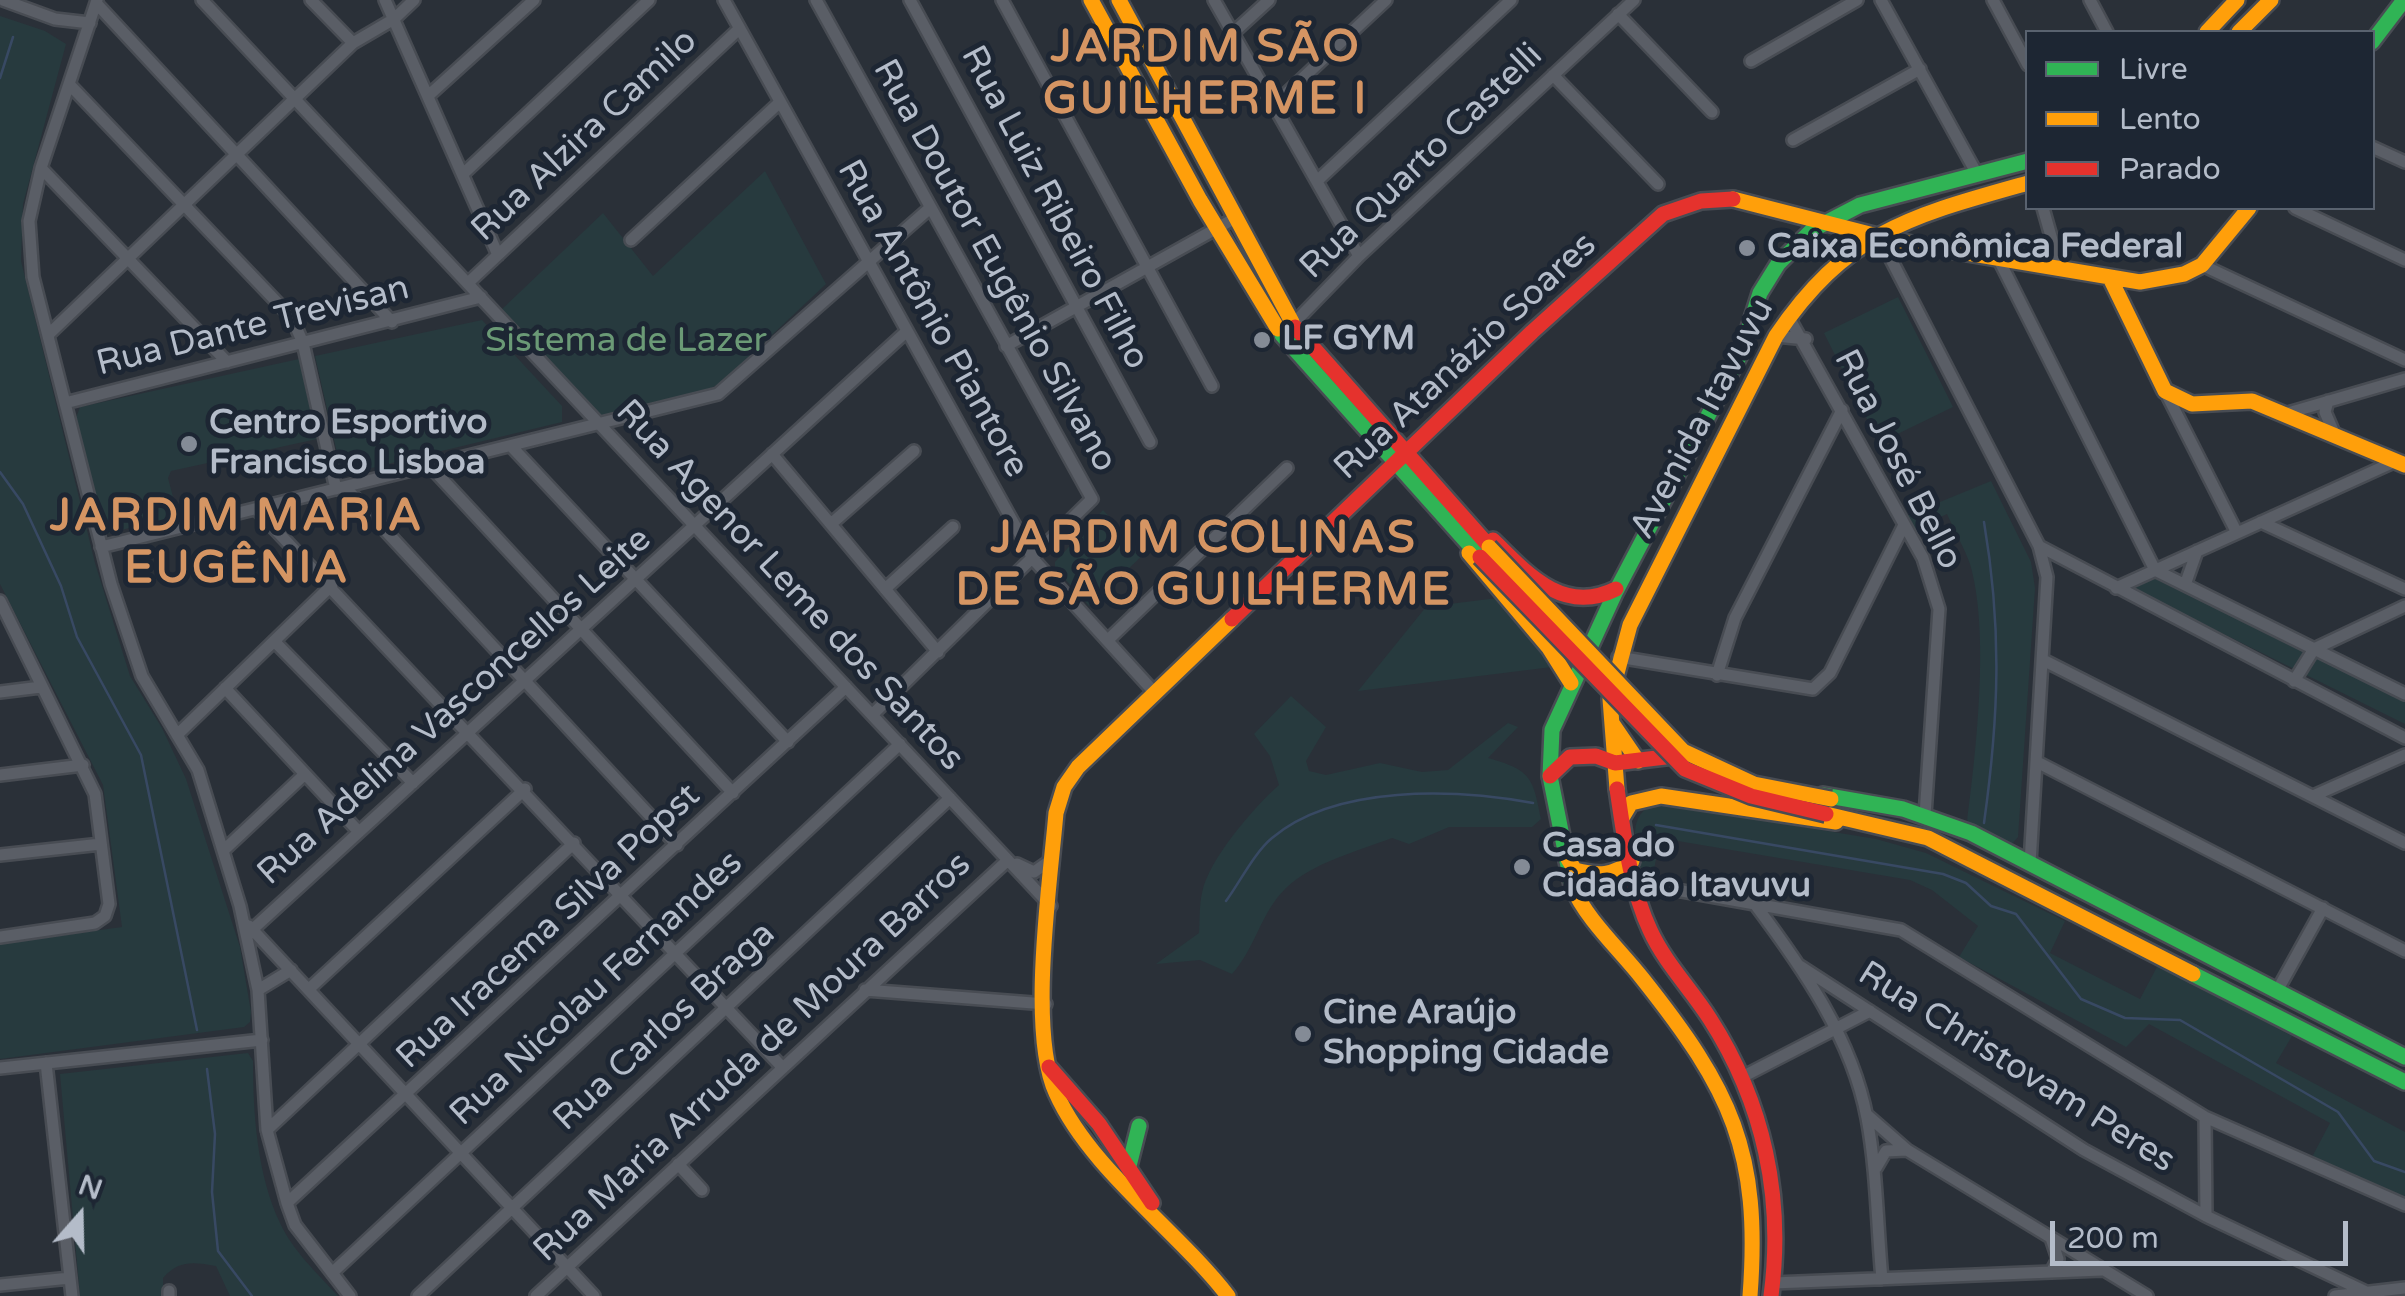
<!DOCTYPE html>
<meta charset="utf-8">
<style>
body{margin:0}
#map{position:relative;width:2405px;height:1296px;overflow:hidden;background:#2a3038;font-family:"Varela Round",sans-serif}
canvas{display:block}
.legend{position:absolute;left:2025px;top:30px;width:350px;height:180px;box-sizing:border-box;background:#1d2633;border:2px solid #59626f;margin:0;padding:12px 18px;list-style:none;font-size:30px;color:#b4bcc9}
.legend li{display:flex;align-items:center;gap:20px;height:50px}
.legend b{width:50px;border:2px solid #59626f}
.north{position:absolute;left:30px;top:1166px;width:100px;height:100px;-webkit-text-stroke:8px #1d2633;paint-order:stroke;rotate:20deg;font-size:28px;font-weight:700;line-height:40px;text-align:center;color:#b4bcc9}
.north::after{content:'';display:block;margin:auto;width:35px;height:45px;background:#b4bcc9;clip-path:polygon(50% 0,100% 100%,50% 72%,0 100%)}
.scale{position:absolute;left:2050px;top:1221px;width:298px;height:45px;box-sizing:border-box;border:5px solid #b4bcc9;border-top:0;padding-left:12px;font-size:30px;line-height:35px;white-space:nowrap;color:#b4bcc9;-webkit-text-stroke:8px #1d2633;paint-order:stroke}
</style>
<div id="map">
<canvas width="2405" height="1296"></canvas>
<ul class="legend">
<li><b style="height:12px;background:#30b455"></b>Livre</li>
<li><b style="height:12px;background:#ff9f0a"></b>Lento</li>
<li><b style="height:12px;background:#e5322d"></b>Parado</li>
</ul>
<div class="north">N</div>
<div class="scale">200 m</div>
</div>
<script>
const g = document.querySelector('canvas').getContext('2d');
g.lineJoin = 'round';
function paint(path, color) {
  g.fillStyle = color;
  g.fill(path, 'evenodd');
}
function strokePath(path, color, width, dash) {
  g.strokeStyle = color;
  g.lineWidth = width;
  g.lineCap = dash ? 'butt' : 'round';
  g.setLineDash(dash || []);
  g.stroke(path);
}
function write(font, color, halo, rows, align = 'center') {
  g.font = font + ' "Varela Round",sans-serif';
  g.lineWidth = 10;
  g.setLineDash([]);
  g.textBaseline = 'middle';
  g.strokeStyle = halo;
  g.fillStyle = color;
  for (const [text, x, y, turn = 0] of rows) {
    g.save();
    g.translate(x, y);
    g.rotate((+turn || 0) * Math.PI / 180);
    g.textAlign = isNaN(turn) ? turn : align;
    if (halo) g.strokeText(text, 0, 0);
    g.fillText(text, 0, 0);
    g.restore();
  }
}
paint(new Path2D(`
 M0,16l45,15 21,13 -43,160 -2,57 74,302 35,113 32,52 24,51 54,168 11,65 -1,10 -6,5 -244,32v-115l122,-17 -19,-142 -103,-201z
 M765,171l61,113 -104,98 -23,13 -96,23 -103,-107 103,-98 50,63z
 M1898,297l55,110 -74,36 -55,-110z
 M482,320l80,86v16l-220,53 -27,-119z
 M299,359l18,80 -146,32 -3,7 10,38 -73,18 -29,-116 4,-11z
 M1991,481l40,81 4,26 -17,249 -7,8 -44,-23c9,-70 23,-190 3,-258 -6,-17 -16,-34 -23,-50l-34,16 -7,-14z
 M1103,510l41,44 -55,52 -34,-38v-6z
 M2157,576l248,122v26l-272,-135z
 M1497,598l55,69 -194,24 68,-84z
 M1291,696l35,31 -20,34 3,10 17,4 54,-12 42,9 26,-2 60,-47 10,4 -30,31c42,12 45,18 53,61l-9,8h-83l-40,17 -17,-6c-34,13 -80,25 -106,50 -25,24 -31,61 -54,86l-32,-14 -44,4 43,-31c1,-13 0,-27 3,-40 6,-33 52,-86 77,-108l-9,-29 -16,-22z
 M1657,803l219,36 50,14 139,68 -15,32 90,46 18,-34 134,71 -16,27 129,69v67l-93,-42 18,-34 -181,-99 -23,23 -167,-90 19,-31 -46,-36 -22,-10 -250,-42 -7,37 -12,-5c-6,-27 -15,-56 16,-67z
 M248,1053l5,8c0,53 4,113 27,162 13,28 37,50 58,73h-108l-14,-30c-23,-4 -37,-6 -53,12v18h-83l-20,-222z`), '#273a3e');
strokePath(new Path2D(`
 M0,78l13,-41
 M0,472l23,32 38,82 16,51 64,118 56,275
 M1984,823c15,-107 18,-195 0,-301
 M1656,825l287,49 23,9 25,23 25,8 65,85 44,19 55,2 158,92 36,49 31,11
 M1226,901c14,-19 28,-48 46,-63 64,-54 183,-49 261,-35
 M207,1069l8,65 -3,58 6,59 34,45`), '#384963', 2.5);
const street = new Path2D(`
 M3,0l52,19 35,4
 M97,0l-56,168 -12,53 4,56 78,307 31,92 56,94 42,136 18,84 9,140 20,73 8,22 55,71
 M202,0l849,906
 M311,0l42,43
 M385,0l113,255
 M724,0l310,560 121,133
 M816,0l276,499 -220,216
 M910,0l240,442
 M1002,0l210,386
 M1214,0l145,256
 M1881,0l96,174
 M1993,0l35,65
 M2090,0l17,32
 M96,3l296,319
 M1618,14l94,98
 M1233,33l36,-33
 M1751,61l106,-61
 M1553,75l105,109
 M69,84l223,234 11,25 33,146
 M428,96l106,-96
 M1274,105l112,-105
 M1793,140l127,-71
 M2372,147l33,15
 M41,168l186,194
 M463,174l186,-174
 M1317,181l194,-181
 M2043,208l17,60
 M2295,208l110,52
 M1880,238l159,308 8,31 -17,286
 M631,240l149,-138
 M1998,258l157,312 250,124
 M2202,265l203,95
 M468,283l271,-254
 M1788,316l135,242 16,51 -14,206
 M1293,324l66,-68 275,-256
 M49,334l304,-291 41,-24 20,-19
 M1776,336l30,3
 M1006,346l231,-129
 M2165,391l72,142
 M2328,401l-3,11 9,21
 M65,403l416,-106
 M2288,413l117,-34
 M511,446l277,296
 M772,454l166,198
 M430,466l303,327
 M345,487l332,358
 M256,509l527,559
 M2261,522l144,67
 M831,524l83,-73
 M2039,546l366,192
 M101,547l617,-153 212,-186
 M2185,585l12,-34
 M2116,588l280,-127
 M885,589l68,-62
 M0,601l95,193 14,110 -4,12 -10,7 -95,14
 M1108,640l179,-172
 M274,641l139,142
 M1618,657l195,32 17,-16 74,-148
 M2043,660l362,183
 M1717,675l18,-57 107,-208
 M2294,681l20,-32 91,-43
 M225,688l134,144
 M0,692l41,-5
 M177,735l155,-150
 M2037,762l368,189
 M0,775l83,-10
 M2313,796l92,-41
 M224,850l81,-76
 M0,855l101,-11
 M1017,864l17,8 17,-12
 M1573,891l18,-5h63l247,44 304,187 200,88
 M1754,903c48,64 98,135 113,215 10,53 10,108 15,161
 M249,926l345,370
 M253,929l654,-598
 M1800,966l284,184 122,66 160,76
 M309,989l216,-200
 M258,990l33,-20
 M865,990l181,14
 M2277,991l46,-83
 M46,1063l26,233
 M0,1068l262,-28
 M1744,1076l126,-65
 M1867,1115l40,35 240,146
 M2205,1117l1,99
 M267,1130l307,-287
 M678,1164l24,26
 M1876,1168l10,-17 20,-1
 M287,1203l559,-516
 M2051,1238l7,21 -7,13
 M332,1273l568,-529
 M1773,1283l329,-13
 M0,1285l70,-7
 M169,1291v5
 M418,1296l532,-498
 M536,1296l472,-436
 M2335,1296l70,-8`);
const fast = new Path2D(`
 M2372,42l32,-42
 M1282,335l198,222
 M1823,795l80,14 68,24 434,224
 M1572,886l-22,-110 2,-46 63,-137 126,-240 19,-60 18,-29 34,-34 48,-25 168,-44
 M2193,974l212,108
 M1129,1166l10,-40`);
const slow = new Path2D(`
 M1091,0l109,200 78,129
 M1119,0l173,322
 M2207,32l30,-32
 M2239,32l32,-32
 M1733,199l168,43 239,40 44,-8 18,-9 47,-57
 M2111,280l54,111 27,13 60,-3 153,64
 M1469,553l80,95 22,35
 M1612,723l26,38
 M1617,789l-7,-90 20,-74 146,-289c71,-105 135,-120 252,-153
 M1826,814l102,24 265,136
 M1622,818l9,-15 30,-7 175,26
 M1568,859l7,11c23,6 38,6 57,-9
 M1572,886c14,33 48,64 70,92 89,112 119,173 108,318
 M1228,1296c-51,-66 -138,-127 -172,-203 -28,-61 -6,-210 0,-280l8,-26 14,-20 154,-148`);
const jam = new Path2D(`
 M1295,327l201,227
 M1493,540c35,35 71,75 123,49
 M1232,619l300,-287 131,-118 38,-13 32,-2
 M1550,776l20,-19 26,-1 19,7 67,-8
 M1617,789c7,46 13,98 33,141 15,33 41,59 60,89 54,84 74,179 61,277
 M1049,1067l50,57 53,79`);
strokePath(street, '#484c53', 16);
strokePath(fast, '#484c53', 20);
strokePath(slow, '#484c53', 20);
strokePath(jam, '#484c53', 20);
strokePath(street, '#5a5e66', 11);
strokePath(fast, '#30b455', 15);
strokePath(slow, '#ff9f0a', 15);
strokePath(jam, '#e5322d', 15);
const slowBridge = new Path2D(`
 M1489,547l194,204 71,33 77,15`);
const jamBridge = new Path2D(`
 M1480,557l205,212 66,27 75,18`);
strokePath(slowBridge, '#484c53', 20, []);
strokePath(jamBridge, '#484c53', 20, []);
strokePath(slowBridge, '#ff9f0a', 15);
strokePath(jamBridge, '#e5322d', 15);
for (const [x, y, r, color] of [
 [1747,248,10,"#848b96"],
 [1262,340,10,"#848b96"],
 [189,444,10,"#848b96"],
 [1522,867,10,"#848b96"],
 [1303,1034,10,"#848b96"]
]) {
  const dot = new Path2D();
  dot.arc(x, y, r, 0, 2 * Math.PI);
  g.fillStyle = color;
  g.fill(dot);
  strokePath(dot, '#1d2633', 4);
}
write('35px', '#b4bcc9', '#1d2633', [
 ["Rua Alzira Camilo",585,136,-43],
 ["Rua Quarto Castelli",1422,162,-44],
 ["Rua Luiz Ribeiro Filho",1054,208,62],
 ["Rua Doutor Eugênio Silvano",994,266,61],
 ["Rua Antônio Piantore",932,319,61],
 ["Rua Dante Trevisan",253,327,-14],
 ["Rua Atanázio Soares",1466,357,-43],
 ["Avenida Itavuvu",1703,419,-62],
 ["Rua José Bello",1897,460,63],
 ["Rua Agenor Leme dos Santos",789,586,47],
 ["Rua Adelina Vasconcellos Leite",455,707,-42],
 ["Rua Iracema Silva Popst",549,927,-43],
 ["Rua Nicolau Fernandes",597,989,-43],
 ["Rua Carlos Braga",665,1027,-43],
 ["Rua Maria Arruda de Moura Barros",753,1058,-43],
 ["Rua Christovam Peres",2016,1068,32]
]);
write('bold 35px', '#b4bcc9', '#1d2633', [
 ["Caixa Econômica Federal",1767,248],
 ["LF GYM",1282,340],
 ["Centro Esportivo",209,424],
 ["Francisco Lisboa",209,464],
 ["Casa do",1542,847],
 ["Cidadão Itavuvu",1542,887],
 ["Cine Araújo",1323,1014],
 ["Shopping Cidade",1323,1054]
], 'left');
write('35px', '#6b9a76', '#1d2633', [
 ["Sistema de Lazer",626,342]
]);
g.letterSpacing = '2.5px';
write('bold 45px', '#d59563', '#1d2633', [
 ["JARDIM SÃO",1206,49],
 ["GUILHERME I",1206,101],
 ["JARDIM MARIA",237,518],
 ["EUGÊNIA",237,570],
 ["JARDIM COLINAS",1204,540],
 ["DE SÃO GUILHERME",1204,592]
]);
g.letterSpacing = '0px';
</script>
